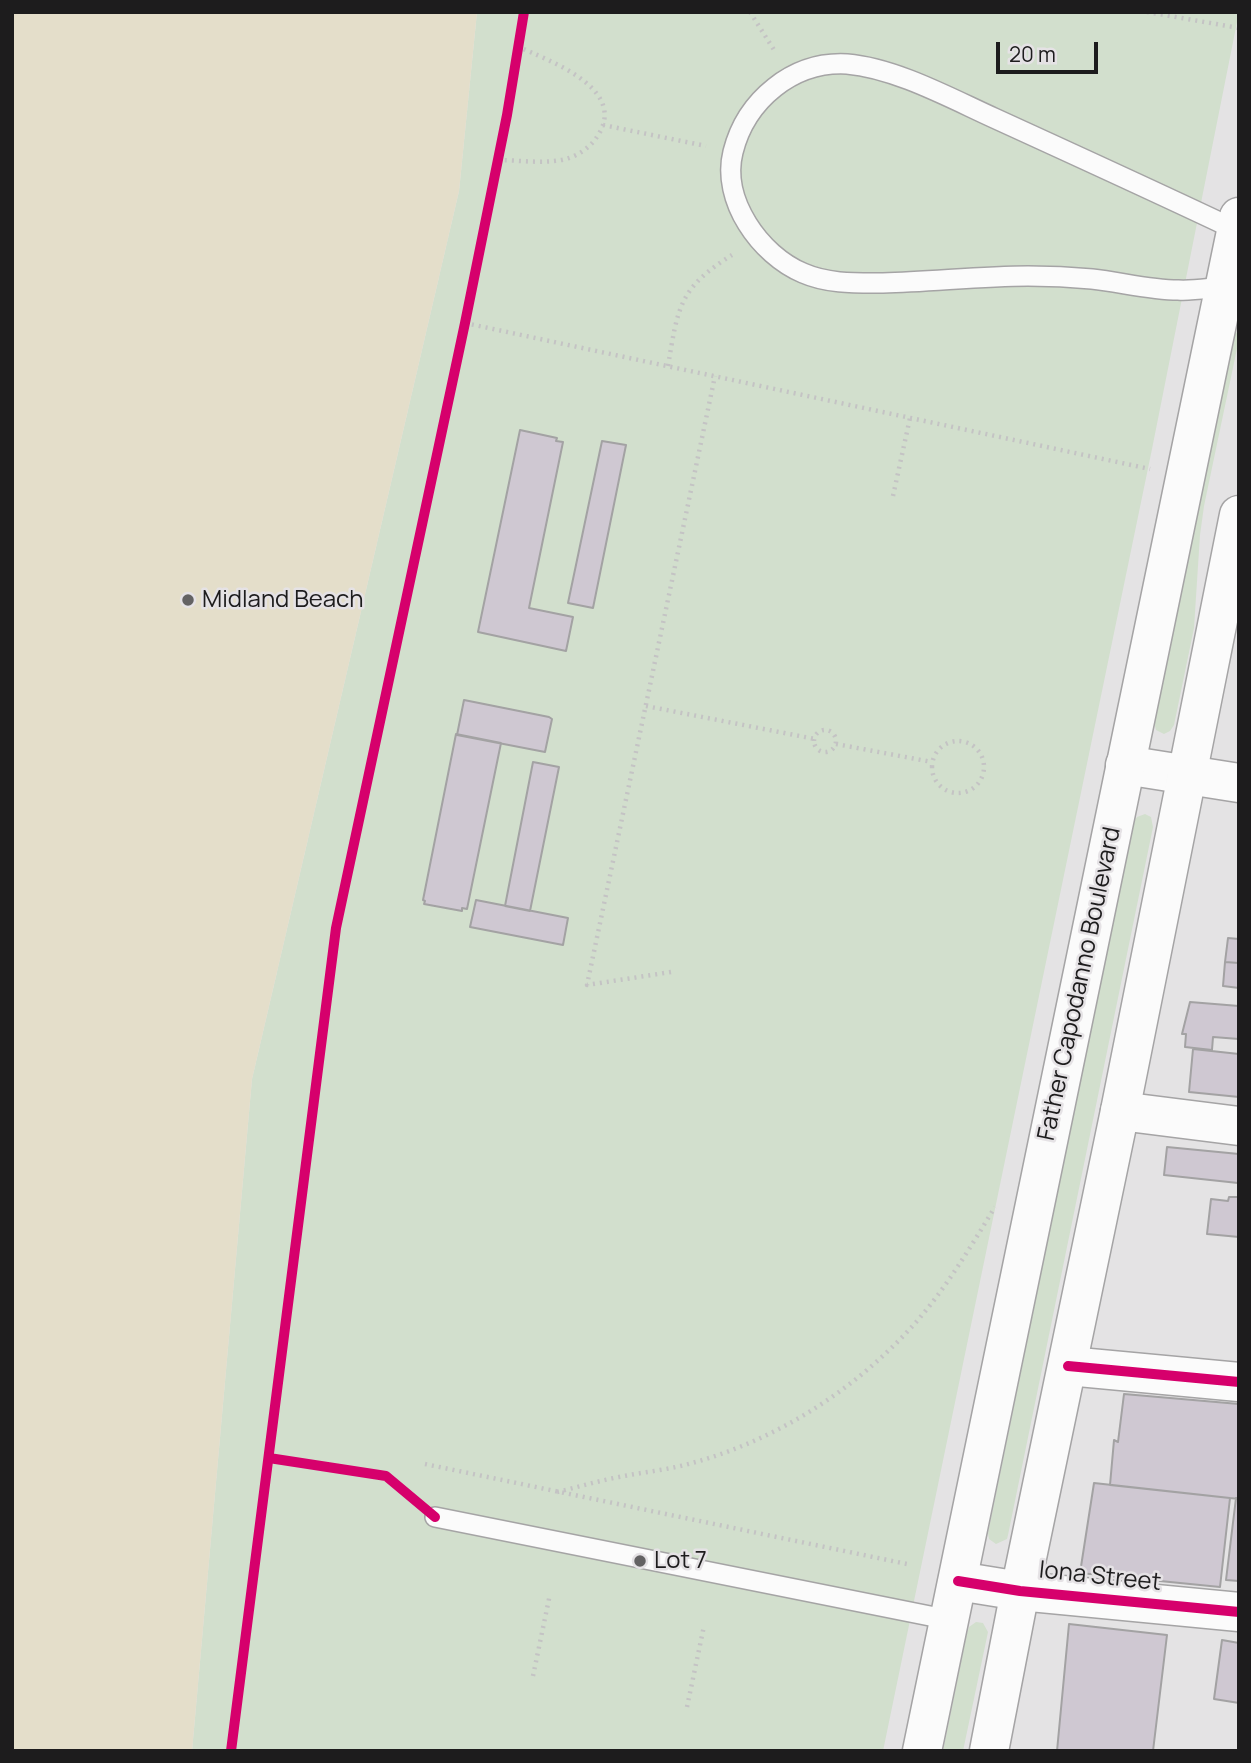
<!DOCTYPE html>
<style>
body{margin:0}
#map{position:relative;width:1251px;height:1763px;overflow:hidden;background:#e4e3e4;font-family:Manrope,sans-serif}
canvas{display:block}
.frame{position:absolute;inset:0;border:14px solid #1d1c1d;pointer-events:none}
.scale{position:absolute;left:996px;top:42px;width:102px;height:32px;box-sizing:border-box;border:4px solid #1d1c1d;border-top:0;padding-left:9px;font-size:21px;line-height:24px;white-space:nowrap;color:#1d1c1d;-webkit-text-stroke:5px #e5e2e5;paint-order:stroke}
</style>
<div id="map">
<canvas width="1251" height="1763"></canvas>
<div class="frame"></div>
<div class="scale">20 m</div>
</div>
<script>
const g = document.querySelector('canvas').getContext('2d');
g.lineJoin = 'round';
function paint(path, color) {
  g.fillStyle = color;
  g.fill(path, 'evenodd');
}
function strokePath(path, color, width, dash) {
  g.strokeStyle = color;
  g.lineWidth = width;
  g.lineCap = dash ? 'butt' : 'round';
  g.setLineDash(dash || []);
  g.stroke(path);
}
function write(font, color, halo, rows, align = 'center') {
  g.font = font + ' Manrope,sans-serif';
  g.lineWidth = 5;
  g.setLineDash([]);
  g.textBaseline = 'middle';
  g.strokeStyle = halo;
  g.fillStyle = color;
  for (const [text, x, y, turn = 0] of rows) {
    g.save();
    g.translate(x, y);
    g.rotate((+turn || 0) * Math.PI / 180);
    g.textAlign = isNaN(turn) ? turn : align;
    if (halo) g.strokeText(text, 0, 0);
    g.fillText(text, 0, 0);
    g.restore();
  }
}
paint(new Path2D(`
 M477,12h762l-87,437 -269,1302h-691l60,-672 207,-888z
 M1238,331l1,8 -35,167 -4,29 -6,93 -20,97 -4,6 -6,3 -8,-4 -2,-8 81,-388z
 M1145,814l6,3 2,10 -145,708 -1,4 -11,5 -7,-5 -1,-6 145,-710 4,-6z
 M976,1622l7,1 5,9 -25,119h-20l24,-118 2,-6z`), '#d2dfcd');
paint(new Path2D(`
 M12,12h465l-18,179 -207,888 -60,672h-180z`), '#e4deca');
const building = new Path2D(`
 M520,430l37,8 -1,3 7,1 -34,166 44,9 -7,34 -88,-19z
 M602,441l24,4 -33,163 -25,-5z
 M464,700l85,17 3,2 -7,33 -88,-17z
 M456,734l45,9 -34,166 -5,-1v3l-38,-7 1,-3 -2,-1z
 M533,762l26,5 -29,144 -25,-5z
 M476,900l92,18 -5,27 -93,-18z
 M1228,938l11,1v24l-14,-1z
 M1225,962l14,1v25l-16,-2z
 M1190,1002l49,4v33l-26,-2 -1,13 -27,-3 1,-13h-4z
 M1193,1049l46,5v43l-50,-5z
 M1167,1147l72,7 -1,29 -74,-8z
 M1229,1197h10v40l-32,-3 4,-35 17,2z
 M1124,1394l115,10v95l-129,-14 4,-45 4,2z
 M1094,1483l136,15 -10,89 -140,-14z
 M1236,1498l3,1v82l-13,-1z
 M1069,1624l98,11 -14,116h-96z
 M1222,1640l17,3v60l-25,-4z`);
paint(building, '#cfc8d2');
strokePath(building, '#a3a2a3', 2);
const service = new Path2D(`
 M1224,287c-15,1 -31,4 -46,3 -28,0 -58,-8 -86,-11 -21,-2 -43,-3 -64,-3 -48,0 -97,6 -145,7 -27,0 -55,1 -80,-10 -43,-18 -82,-73 -70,-121 13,-52 60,-91 114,-88 48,4 103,34 147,54 81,37 162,74 242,112
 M435,1517l515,103`);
const minor = new Path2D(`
 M1125,765l114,18
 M1120,1111l119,15
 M1068,1366l171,16
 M958,1581l62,10 219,21`);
const secondary = new Path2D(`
 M922,1751l317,-1534
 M989,1751l31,-160 100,-480 119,-596`);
strokePath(service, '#a5a4a5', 22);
strokePath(minor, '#a5a4a5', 41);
strokePath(secondary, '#a5a4a5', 41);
strokePath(new Path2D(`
 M750,12l26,41
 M1147,12l92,16
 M603,125l103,21
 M498,160c22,0 50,5 71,-2 14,-5 25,-14 32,-28 21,-44 -54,-70 -82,-83
 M465,323l685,146
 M668,366c10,-59 11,-78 64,-111
 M893,496l17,-78
 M646,706l169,33
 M814 741a11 11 0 1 1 22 0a11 11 0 1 1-22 0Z
 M932 767a26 26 0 1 1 52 0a26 26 0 1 1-52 0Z
 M836,744l96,18
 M671,972l-84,13 128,-609
 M425,1464l482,100
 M557,1492c21,-5 41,-11 62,-15 24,-5 49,-7 73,-14 81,-22 157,-69 215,-131 35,-37 61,-81 88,-125
 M533,1676l17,-82
 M687,1707l17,-81`), '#c4c3c4', 4.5, [2, 5]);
strokePath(service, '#fbfbfb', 19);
strokePath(minor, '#fbfbfb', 38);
strokePath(secondary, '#fbfbfb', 38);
strokePath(new Path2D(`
 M1068,1366l171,16
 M269,1458l117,18 49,41
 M958,1581l62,10 219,21
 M231,1751l105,-823 129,-605 42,-208 17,-103`), '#d6006c', 10);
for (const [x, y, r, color] of [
 [188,600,7,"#636263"],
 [640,1561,7,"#636263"]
]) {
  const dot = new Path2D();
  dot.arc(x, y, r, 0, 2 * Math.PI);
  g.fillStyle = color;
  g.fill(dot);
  strokePath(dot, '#e5e2e5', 2.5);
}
write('24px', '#1d1c1d', '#e5e2e5', [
 ["Midland Beach",202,600],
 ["Lot 7",654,1561]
], 'left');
write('24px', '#1d1c1d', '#e5e2e5', [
 ["Father Capodanno Boulevard",1080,984,-78],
 ["Iona Street",1100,1577,6]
]);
</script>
